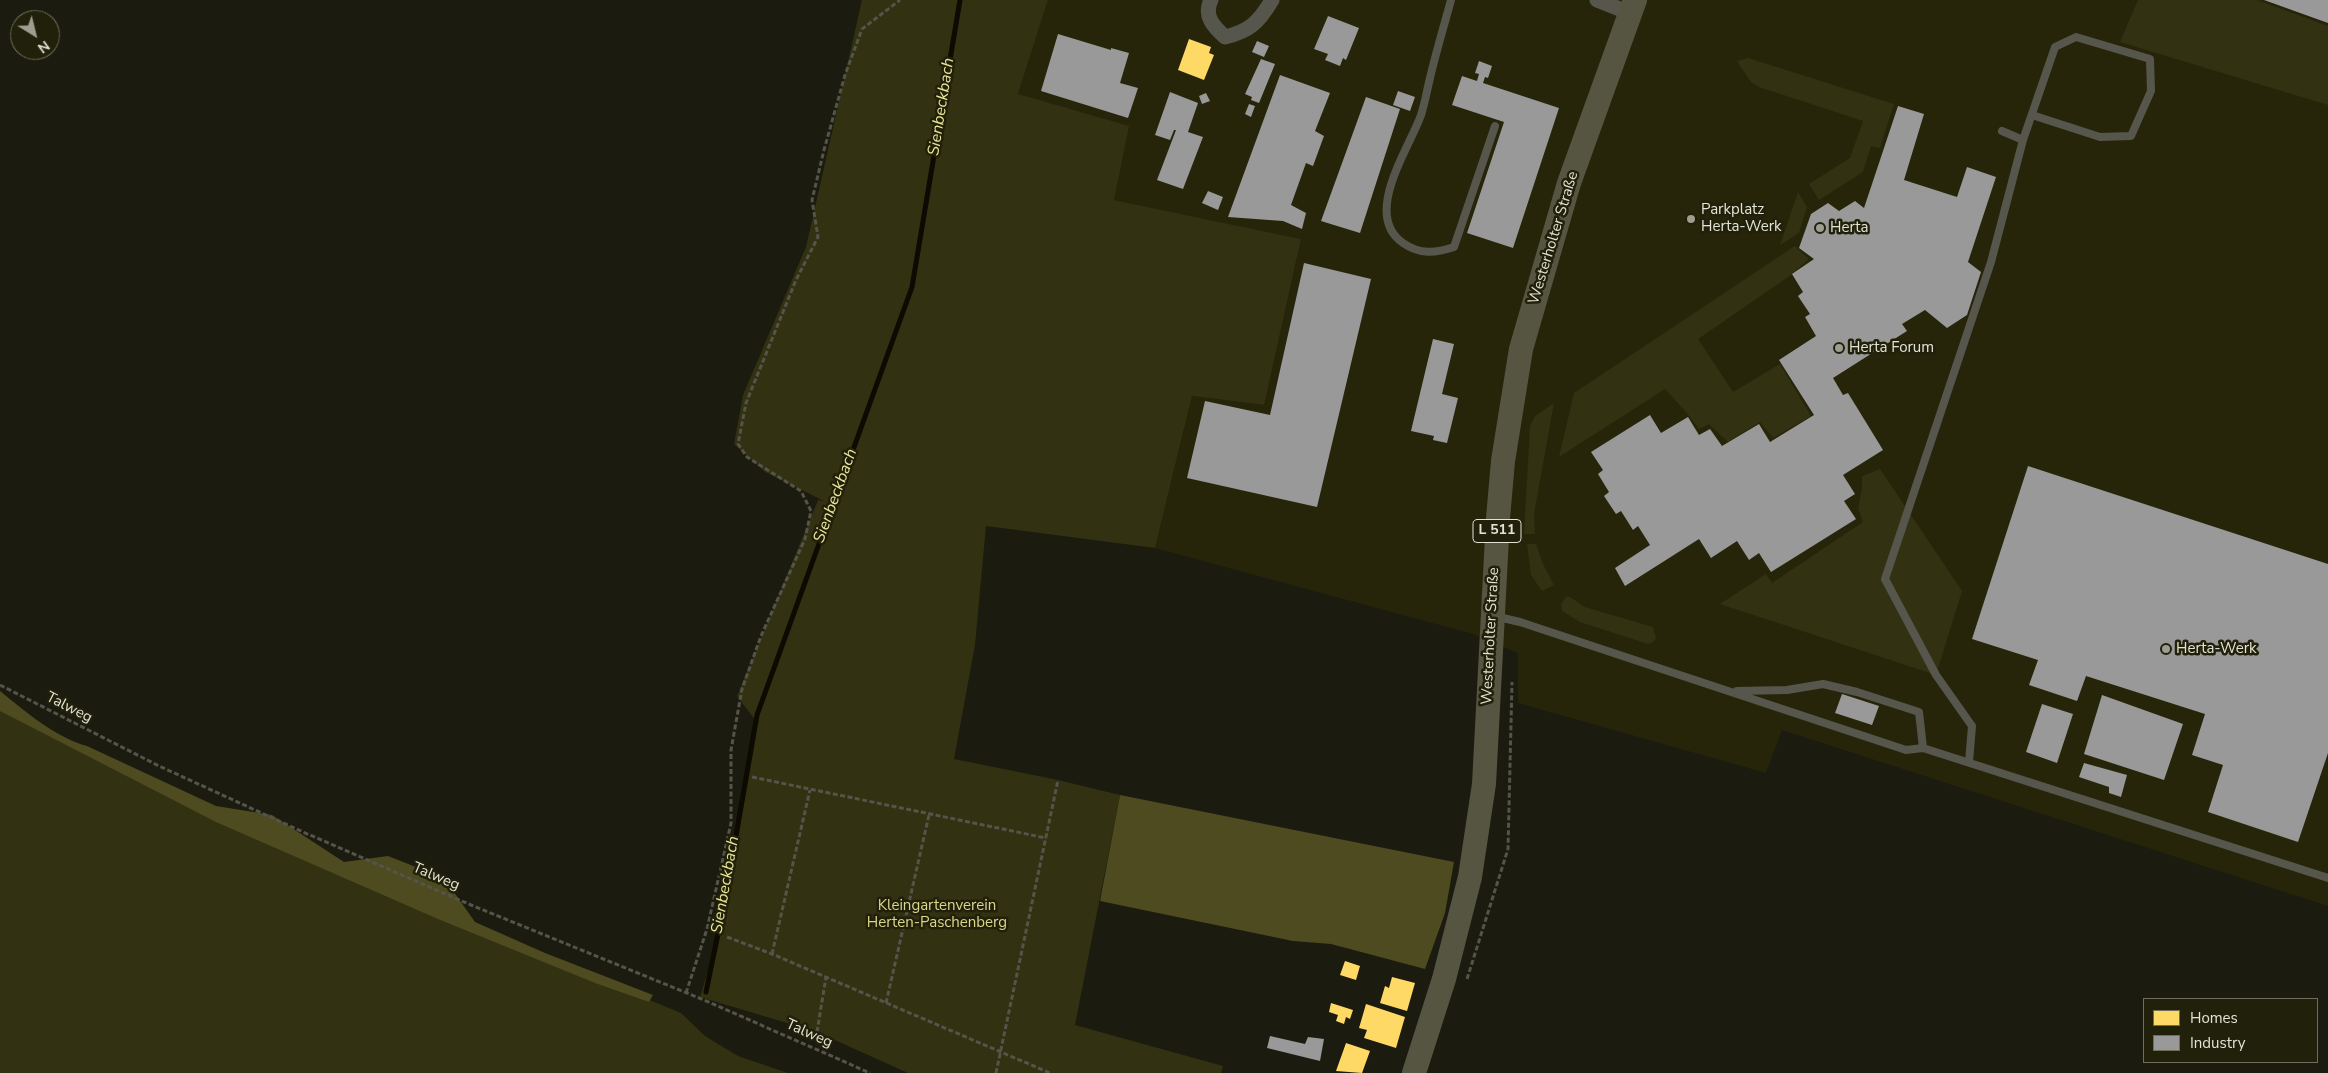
<!DOCTYPE html>
<meta charset="utf-8">
<style>
body{margin:0}
#map{position:relative;width:2328px;height:1073px;overflow:hidden;background:#1c1b0f;font-family:"Nunito Sans",sans-serif}
canvas{display:block}
.legend{position:absolute;left:2143px;top:998px;width:175px;height:65px;box-sizing:border-box;background:#21200a;border:1px solid #6f6e5b;margin:0;padding:6px 9px;list-style:none;font-size:15px;color:#e3e3d5}
.legend li{display:flex;align-items:center;gap:10px;height:25px}
.legend b{width:25px;border:1px solid #6f6e5b}
.north{position:absolute;left:10px;top:10px;width:50px;height:50px;box-sizing:border-box;background:#21200a;border:1px solid #6f6e5b;border-radius:50%;rotate:144deg;font-size:14px;font-weight:700;line-height:20px;text-align:center;color:#e3e3d5}
.north::after{content:'';display:block;margin:auto;width:18px;height:22px;background:#9d9d90;clip-path:polygon(50% 0,100% 100%,50% 72%,0 100%)}
</style>
<div id="map">
<canvas width="2328" height="1073"></canvas>
<ul class="legend">
<li><b style="height:14px;background:#ffd966"></b>Homes</li>
<li><b style="height:14px;background:#999"></b>Industry</li>
</ul>
<div class="north">N</div>
</div>
<script>
const g = document.querySelector('canvas').getContext('2d');
g.lineJoin = 'round';
function paint(path, color) {
  g.fillStyle = color;
  g.fill(path, 'evenodd');
}
function strokePath(path, color, width, dash) {
  g.strokeStyle = color;
  g.lineWidth = width;
  g.lineCap = dash ? 'butt' : 'round';
  g.setLineDash(dash || []);
  g.stroke(path);
}
function write(font, color, halo, rows, align = 'center') {
  g.font = font + ' "Nunito Sans",sans-serif';
  g.lineWidth = 5;
  g.setLineDash([]);
  g.textBaseline = 'middle';
  g.strokeStyle = halo;
  g.fillStyle = color;
  for (const [text, x, y, turn = 0] of rows) {
    g.save();
    g.translate(x, y);
    g.rotate((+turn || 0) * Math.PI / 180);
    g.textAlign = isNaN(turn) ? turn : align;
    if (halo) g.strokeText(text, 0, 0);
    g.fillText(text, 0, 0);
    g.restore();
  }
}
paint(new Path2D(`
 M1048,0h1280v906l-546,-176 -16,43 -248,-70v-50l-45,-19 -318,-86 37,-152 71,9 38,-166 -188,-39 -95,-106z`), '#26250a');
paint(new Path2D(`
 M862,0h186l-30,94 111,32 -15,74 187,39 -37,166 -72,-9 -37,152 -169,-22 -11,119 -21,114 104,21 62,15 -45,230 148,41 -2,7h-313l-91,-41 -117,-35 20,-66 36,-210 -19,-25 81,-196 6,1 -59,-29 -31,-28 9,-49 63,-148z
 M2138,0h119l71,26v79l-208,-63z
 M1748,58l146,46 -14,44 -9,-2 -8,26 -44,28 -10,-16 41,-26 13,-37 -104,-34 -8,-5 -14,-21z
 M1798,192l9,15 -8,26 -19,12z
 M1795,246l14,13 -18,16 -93,64 35,53 47,-28 31,52 -38,22 -13,-16 -32,20 -19,-18 -10,5 -12,-16 -22,-24 -106,68 15,-64z
 M1554,403l-20,111 1,20h-11l6,-108 5,-10z
 M1880,469l82,122 -26,84 -216,-71 46,-30 6,9 91,-61 -5,-14 4,-19v-13z
 M1527,544h9l7,20 11,21 -12,6 -11,-16z
 M1566,597h4l15,10 68,20 3,11 -3,4 -5,2 -68,-22 -18,-11 -1,-7z
 M0,705l123,67 211,98 347,143 24,23 33,20 50,17h-788z`), '#323111');
paint(new Path2D(`
 M0,691c26,21 55,46 87,55l129,60 56,9 72,47 44,-6 56,22 31,44 70,31 108,42 -4,7 -54,-19 -157,-64 -222,-97 -216,-111z
 M1120,795l334,67 -9,51 -20,56 -94,-25 -38,-3 -193,-40z`), '#4d4b1f');
paint(new Path2D(`
 M1189,39l22,8 -2,6 5,2 -10,25 -26,-10z
 M1345,961l15,5 -4,14 -16,-5z
 M1392,977l23,6 -8,28 -27,-8 5,-17 4,2z
 M1331,1003l22,7 -3,9 -4,-2 -2,7 -8,-3 2,-6 -9,-3z
 M1366,1004l39,13 -9,31 -32,-10 3,-8 -8,-2z
 M1346,1043l24,8 -8,22 -26,-2z`), '#ffd966');
paint(new Path2D(`
 M2264,0h64v23z
 M1328,16l31,12 -13,32 -3,-2 -3,8 -15,-6 3,-6 -14,-5z
 M1058,34l53,16v-2l18,5 -9,30 18,5 -10,30 -87,-27z
 M1257,41l12,5 -5,11 -12,-5z
 M1261,59l14,5 -16,39 -8,-3 1,-3 -7,-3z
 M1479,61l13,5 -4,12 -3,-1 -2,6 76,25 -46,140 -46,-15 37,-111 -52,-17 10,-29 15,5 2,-7 -4,-1z
 M1280,75l50,18 -15,38 9,5 -11,30 -7,-3 -15,42 15,8 -4,16 -19,-8 -55,-4z
 M1398,91l17,6 -5,14 -17,-6z
 M1170,92l28,11 -10,29 15,5 -20,52 -26,-9 19,-50h-2l-4,10 -15,-5z
 M1206,93l4,8 -8,3 -3,-8z
 M1366,97l34,12 -40,124 -39,-12z
 M1249,104l6,2 -4,11 -6,-3z
 M1898,106l26,8 -20,66 53,17 10,-30 29,10 -28,85 13,10 -14,43 -20,13 -22,-18 -23,14 5,7 -74,47 10,17 5,-2 35,57 -40,25 12,19 -11,7 12,18 -85,53 -12,-19 -10,7 -12,-19 -26,17 -12,-19 -74,47 -10,-18 35,-23 -12,-19 -5,4 -12,-19 -5,3 -12,-18 5,-4 -11,-18 5,-4 -12,-18 59,-37 11,18 27,-16 11,18 11,-6 12,17 37,-22 11,18 44,-27 -35,-55 37,-24 -11,-19 5,-3 -12,-18 5,-4 -11,-18 22,-15 -15,-11 12,-34 17,-11 11,8 16,-10 9,7z
 M1208,191l15,6 -5,13 -16,-7z
 M1304,263l67,16 -54,228 -130,-29 18,-77 65,14z
 M1433,339l21,5 -12,50 16,4 -11,45 -14,-3 1,-4 -23,-5z
 M2028,466l300,98v189l-30,89 -90,-30 15,-47 -31,-10 13,-41 -119,-38 -9,25 -48,-16 9,-25 -66,-21z
 M1842,694l37,12 -7,19 -37,-12z
 M2102,695l81,29 -19,56 -80,-26z
 M2042,704l31,10 -16,49 -31,-11z
 M2084,763l43,12 -6,22 -12,-4v-6l-30,-10z
 M1270,1036l35,8 3,-7 16,2 -4,22 -53,-13z`), '#999');
strokePath(new Path2D(`
 M706,992l18,-87 33,-190 155,-428 48,-287`), '#0c0a01', 5);
strokePath(new Path2D(`
 M0,685l159,81 144,66 168,73 233,95 166,73
 M752,777l294,61
 M727,937l45,17 278,119
 M772,954l38,-164
 M1467,979l41,-130 4,-167
 M686,993l21,-64 24,-106v-73l11,-61 19,-53 44,-97 6,-28 -10,-20 -54,-34 -9,-13 8,-41 50,-123 22,-43 -6,-37 12,-50 21,-75 17,-46 38,-29
 M886,1003l43,-188
 M817,1032l9,-55
 M996,1073l62,-293`), '#54544a', 3, [5, 2.5]);
strokePath(new Path2D(`
 M1451,0c-7,26 -15,52 -21,78 -3,12 -5,25 -9,37 -12,34 -59,100 -18,128 17,12 33,10 51,4l41,-121
 M2023,140l32,-93 21,-10 74,22 1,32 -20,45 -31,1 -68,-22
 M1494,616l26,6 386,128 17,-2 405,130
 M1737,691l50,-1 36,-6 34,8 62,20 4,36
 M1969,762l3,-36 -36,-51 -51,-96 106,-317 32,-122 -21,-9`), '#57564d', 8);
strokePath(new Path2D(`
 M1211,0c-8,16 3,27 14,37 25,-6 34,-15 47,-37
 M1597,0l33,13`), '#57564d', 15);
strokePath(new Path2D(`
 M1414,1073l30,-94 26,-102 14,-93 14,-266 5,-57 18,-112 48,-166 66,-183`), '#565542', 24);
for (const [x, y, r, color] of [
 [1691,219,5,"#9d9d90"],
 [1820,228,5,"#9d9d90"],
 [1839,348,5,"#9d9d90"],
 [2166,649,5,"#9d9d90"]
]) {
  const dot = new Path2D();
  dot.arc(x, y, r, 0, 2 * Math.PI);
  g.fillStyle = color;
  g.fill(dot);
  strokePath(dot, '#21200a', 2);
}
for (const [x, y, w] of [
 [1497,531,48]
]) {
  const box = new Path2D();
  box.roundRect(x - w / 2, y - 11.5, w, 23, 4);
  g.fillStyle = '#21200a';
  g.fill(box);
  strokePath(box, '#e3e3d5', 1);
}
write('bold 14px', '#e3e3d5', null, [
 ["L 511",1497,531]
]);
write('15px', '#e3e3d5', '#21200a', [
 ["Parkplatz",1701,210],
 ["Herta-Werk",1701,227],
 ["Herta",1830,228],
 ["Herta Forum",1849,348],
 ["Herta-Werk",2176,649]
], 'left');
write('15px', '#e3e3d5', '#21200a', [
 ["Westerholter Straße",1554,238,-73],
 ["Westerholter Straße",1491,636,-87],
 ["Talweg",69,708,27],
 ["Talweg",436,877,23],
 ["Talweg",809,1034,24]
]);
write('15px', '#dad789', '#21200a', [
 ["Kleingartenverein",937,906],
 ["Herten-Paschenberg",937,923]
]);
write('italic 16px', '#e9e698', '#21200a', [
 ["Sienbeckbach",942,107,-81],
 ["Sienbeckbach",836,496,-70],
 ["Sienbeckbach",726,885,-80]
]);
</script>
